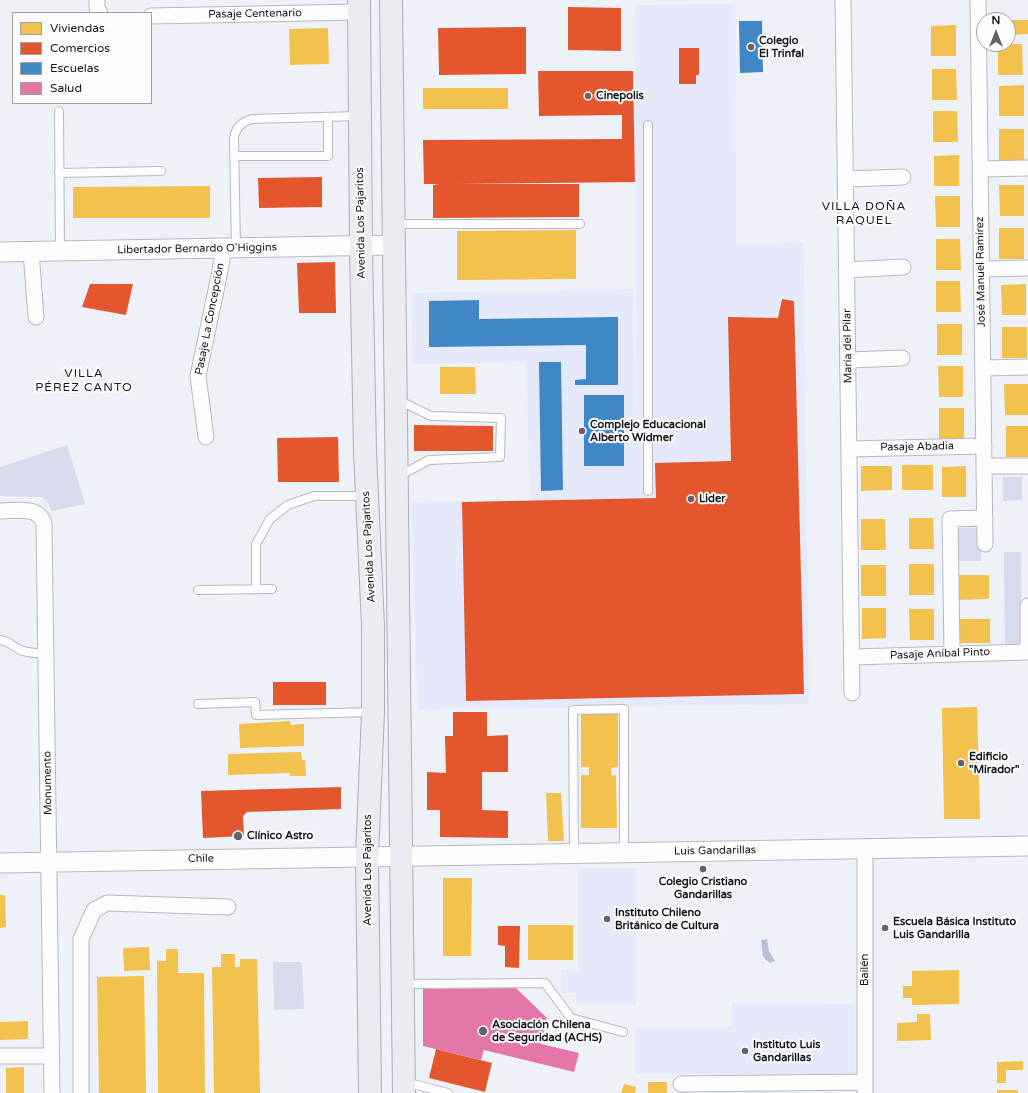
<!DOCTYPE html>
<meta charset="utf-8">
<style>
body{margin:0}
#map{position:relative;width:1028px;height:1093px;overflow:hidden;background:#eff1f9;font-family:"Varela Round",sans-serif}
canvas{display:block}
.legend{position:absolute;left:12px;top:12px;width:140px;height:92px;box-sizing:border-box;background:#fcfcfc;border:1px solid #a0a1a4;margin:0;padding:5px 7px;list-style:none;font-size:12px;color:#17181f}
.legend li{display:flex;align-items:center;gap:8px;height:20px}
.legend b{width:20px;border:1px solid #a0a1a4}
.north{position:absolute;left:976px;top:12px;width:40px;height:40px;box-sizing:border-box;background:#fcfcfc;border:1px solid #a0a1a4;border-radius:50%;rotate:0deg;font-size:11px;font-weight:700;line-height:16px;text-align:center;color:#17181f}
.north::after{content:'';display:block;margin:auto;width:14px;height:18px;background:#63646b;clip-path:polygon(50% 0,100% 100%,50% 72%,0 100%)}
</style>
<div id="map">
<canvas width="1028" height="1093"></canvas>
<ul class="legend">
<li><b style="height:11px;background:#f2c14e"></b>Viviendas</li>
<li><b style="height:11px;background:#e4572e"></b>Comercios</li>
<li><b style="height:11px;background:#3f88c5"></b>Escuelas</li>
<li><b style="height:11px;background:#e377a8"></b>Salud</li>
</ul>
<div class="north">N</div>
</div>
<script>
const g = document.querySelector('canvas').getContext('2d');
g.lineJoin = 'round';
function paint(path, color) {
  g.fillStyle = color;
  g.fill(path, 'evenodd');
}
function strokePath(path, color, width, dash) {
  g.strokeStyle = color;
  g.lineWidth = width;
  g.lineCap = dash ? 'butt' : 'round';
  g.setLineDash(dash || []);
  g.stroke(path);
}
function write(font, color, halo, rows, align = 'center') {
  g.font = font + ' "Varela Round",sans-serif';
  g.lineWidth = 4;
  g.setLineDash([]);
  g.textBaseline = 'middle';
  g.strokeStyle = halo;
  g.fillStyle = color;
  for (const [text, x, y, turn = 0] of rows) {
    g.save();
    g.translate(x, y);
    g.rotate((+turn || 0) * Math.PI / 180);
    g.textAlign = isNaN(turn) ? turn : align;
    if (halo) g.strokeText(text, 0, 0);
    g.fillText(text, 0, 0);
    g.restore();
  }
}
paint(new Path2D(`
 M735,4l1,239 67,-1 6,462 -391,6 -7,-208 119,-2 -4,-138 -113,2 -1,-71 221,-4 4,163 -2,-447z
 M578,868h58v137h-60v-12h-15v-23h17z
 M732,1003l123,1v71l-220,-1v-47h97z`), '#e5e9fa');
paint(new Path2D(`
 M67,445l18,59 -34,7 -3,-8 -6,-6 -42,-1v-29z
 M1003,477h19v23l-19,1z
 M957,528h24v33h-24z
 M1004,552h17l1,95h-17z
 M273,962h29l2,47 -30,1z`), '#d7dbeb');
paint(new Path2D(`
 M767,939l2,12 6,10 -5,2 -7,-6 -2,-17z`), '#b9bfda');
paint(new Path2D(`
 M1008,20h20v14l-20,1z
 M956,25v31h-25v-30z
 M328,28l1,36 -39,1 -1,-36z
 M998,44h24l1,31h-25z
 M932,69h24l1,31h-25z
 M1024,85v31h-25v-30z
 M423,88h85v21h-85z
 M933,111h24l1,31h-25z
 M999,129h25v31h-25z
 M959,155v31h-25v-30z
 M999,185h25v31h-24z
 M210,186v32h-137v-31z
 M935,196h25v31h-24z
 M999,228h25v31h-25z
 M576,230v49l-119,1v-49z
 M936,239h24l1,31h-25z
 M936,281h24l1,31h-25z
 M1026,284v31h-24l-1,-30z
 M937,324h25v31h-25z
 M1002,327h25v31h-25z
 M938,366h25v31h-24z
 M440,367h35l1,27h-36z
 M1004,384h24v31h-23z
 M939,408h25v31h-25z
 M1006,426h22v31h-22z
 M902,465h31v25h-31z
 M861,466h31v24l-31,1z
 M966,466v31h-24v-30z
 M909,518h24l1,31h-25z
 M861,519h24l1,31h-25z
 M909,564h25v31h-25z
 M861,565h25v31h-25z
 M958,575h31v24l-31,1z
 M862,608h24v30l-24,1z
 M909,609h25v31h-24z
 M959,619h31v24h-31z
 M977,707l3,112h-36l-2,-111z
 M581,714h37v53l-7,1 1,8 4,-1 1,53h-36v-53h8v-8h-8z
 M290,721l1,4 13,-1v22l-64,2 -1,-24z
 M301,752l1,8h3l1,16h-16v-3l-62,2v-21z
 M546,793h15l3,48h-16z
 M443,878h29l-1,78h-28z
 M0,895h5l1,32 -6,1z
 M528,925h45v35h-45z
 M149,947l1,23 -26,1 -1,-23z
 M166,949h12v24h26l1,120h-47l-1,-132h9z
 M221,954h14v13h5v-8h17l3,134h-46l-2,-126h9z
 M959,970v34l-47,1v-7h-9v-12h9v-15z
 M144,976l2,117h-47l-2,-116z
 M917,1014h13l1,26 -34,1v-18l20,-1z
 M28,1021v18l-28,1v-18z
 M1023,1061v9h-17v13h-9v-21z
 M24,1067v26h-18v-25z
 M648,1082h19v11h-19z
 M624,1084l12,3 -1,6h-14z
 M997,1090h21v3h-21z`), '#f2c14e');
paint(new Path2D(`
 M568,7l53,1v43l-53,-1z
 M526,27v47l-87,1 -1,-47z
 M679,48h20v27h-3v9h-17z
 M538,71h95l2,111 -177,2h121v33l-146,1v-33l6,-1h-15l-1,-44 199,-1v-24l-83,1z
 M322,177v30l-63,1 -1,-30z
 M335,262l1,51h-37l-2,-50z
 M90,284h43l-7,31 -44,-8z
 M782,299l12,2 10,393 -338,7 -4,-199 194,-4 -1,-35 76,-2 -3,-144 50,1z
 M414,425l79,1v25h-79z
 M338,437l1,45h-61l-1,-44z
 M273,682h53v23h-53z
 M453,712h34v24l21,-1v37h-26v38l26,1v27l-68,-1v-27h-13v-38l19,1 -1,-37h8z
 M341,787v22l-94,3 -4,4 1,20 -41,2 -2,-47z
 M498,926h22l-1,42 -14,-1v-21l-7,-1z
 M436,1049l56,14 -7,29 -56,-14z`), '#e4572e');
paint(new Path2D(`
 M739,21h23l1,51 -23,1z
 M479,300v19l139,-2v68h-43v-5l11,-1v-34l-157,2v-46z
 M539,362h22l2,128 -22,1z
 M584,395h40v71h-40z`), '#3f88c5');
paint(new Path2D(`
 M516,988l31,30 -6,26 38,9 -5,19 -90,-22 -3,10 -58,-14v-57z`), '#e377a8');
const service = new Path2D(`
 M59,111l1,140
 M648,125v366
 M234,156h94v-39
 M59,173l102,-2
 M395,224h185
 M236,248l-2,-109c1,-11 7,-17 18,-20l106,-3
 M398,400l33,16 70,2 -1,39 -71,3 -30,16
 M256,589v-45l14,-25 18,-14 26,-9h51
 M198,590l74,-1
 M0,640c10,1 12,6 20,10 8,3 17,3 26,4
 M198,704l57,-2 1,13 116,-3
 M574,853l-1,-143 51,-1v144
 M404,984l141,-1 26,35 52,14
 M405,1082l43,11`);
const minor = new Path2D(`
 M97,0v8l3,5
 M843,0l9,693
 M978,0l7,544
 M151,16l208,-4
 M980,169l48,-1
 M845,179l58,-2
 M31,252l5,65
 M981,269l47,-1
 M846,270l57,-3
 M848,360l54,-2
 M983,368l45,-1
 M206,437l-8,-61 21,-100 5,-28
 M849,449l135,-3
 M984,466h44
 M0,511c15,0 39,-6 44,13l8,569
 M1028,652v-46
 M952,653l-2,-134 35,-1
 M852,657l176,-5
 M0,1056h51
 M681,1084l184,-2
 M81,1093v-154l13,-29 13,-7 121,4
 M865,1093v-245`);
const tertiary = new Path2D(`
 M0,252l394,-7
 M0,863l1028,-17`);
const primary = new Path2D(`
 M359,0l2,246 4,206 8,174v86l-6,145 3,236
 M391,0l13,1093`);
strokePath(service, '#b8b9c0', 10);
strokePath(minor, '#b8b9c0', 17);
strokePath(tertiary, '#b8b9c0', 21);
strokePath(primary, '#acaeba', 24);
strokePath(service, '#fdfdfe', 8);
strokePath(minor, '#fdfdfe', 15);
strokePath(tertiary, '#fdfdfe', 19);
strokePath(primary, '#ebecf1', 22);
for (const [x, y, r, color] of [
 [751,47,4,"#63646b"],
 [588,96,4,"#63646b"],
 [582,431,4,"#63646b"],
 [691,499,4,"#63646b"],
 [961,763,4,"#63646b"],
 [238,836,5,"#63646b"],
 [703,869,4,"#63646b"],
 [607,919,4,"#63646b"],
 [885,928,4,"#63646b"],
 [483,1031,5,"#63646b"],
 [745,1051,4,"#63646b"]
]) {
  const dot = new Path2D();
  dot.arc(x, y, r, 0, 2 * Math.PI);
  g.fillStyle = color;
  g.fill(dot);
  strokePath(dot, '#fcfcfc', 1.5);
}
write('11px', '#17181f', '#fcfcfc', [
 ["Pasaje Centenario",255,14,-1],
 ["Avenida Los Pajaritos",361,223,-91],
 ["Libertador Bernardo O'Higgins",197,249,-1],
 ["José Manuel Ramírez",981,272,-91],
 ["Pasaje La Concepción",210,319,-79],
 ["María del Pilar",848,346,-91],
 ["Pasaje Abadia",917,447,-1],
 ["Avenida Los Pajaritos",369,547,-93],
 ["Pasaje Aníbal Pinto",940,654,-2],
 ["Monumento",48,783,-91],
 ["Luis Gandarillas",715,851,-1],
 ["Chile",201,859,-1],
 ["Avenida Los Pajaritos",368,870,-90],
 ["Bailén",865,970,-90]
]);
write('bold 11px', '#17181f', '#fcfcfc', [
 ["Colegio",759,41],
 ["El Trinfal",759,54],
 ["Cinepolis",596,96],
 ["Complejo Educacional",590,425],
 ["Alberto Widmer",590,438],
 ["Lider",699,499],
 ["Edificio",969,757],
 ["\"Mirador\"",969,770],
 ["Clínico Astro",247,836],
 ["Colegio Cristiano",703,882,"center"],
 ["Gandarillas",703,895,"center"],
 ["Instituto Chileno",615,913],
 ["Británico de Cultura",615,926],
 ["Escuela Básica Instituto",893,922],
 ["Luis Gandarilla",893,935],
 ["Asociación Chilena",492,1025],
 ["de Seguridad (ACHS)",492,1038],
 ["Instituto Luis",753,1045],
 ["Gandarillas",753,1058]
], 'left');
g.letterSpacing = '1px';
write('12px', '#17181f', '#fcfcfc', [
 ["VILLA DOÑA",864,207],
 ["RAQUEL",864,221],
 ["VILLA",84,374],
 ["PÉREZ CANTO",84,388]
]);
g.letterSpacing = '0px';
</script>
